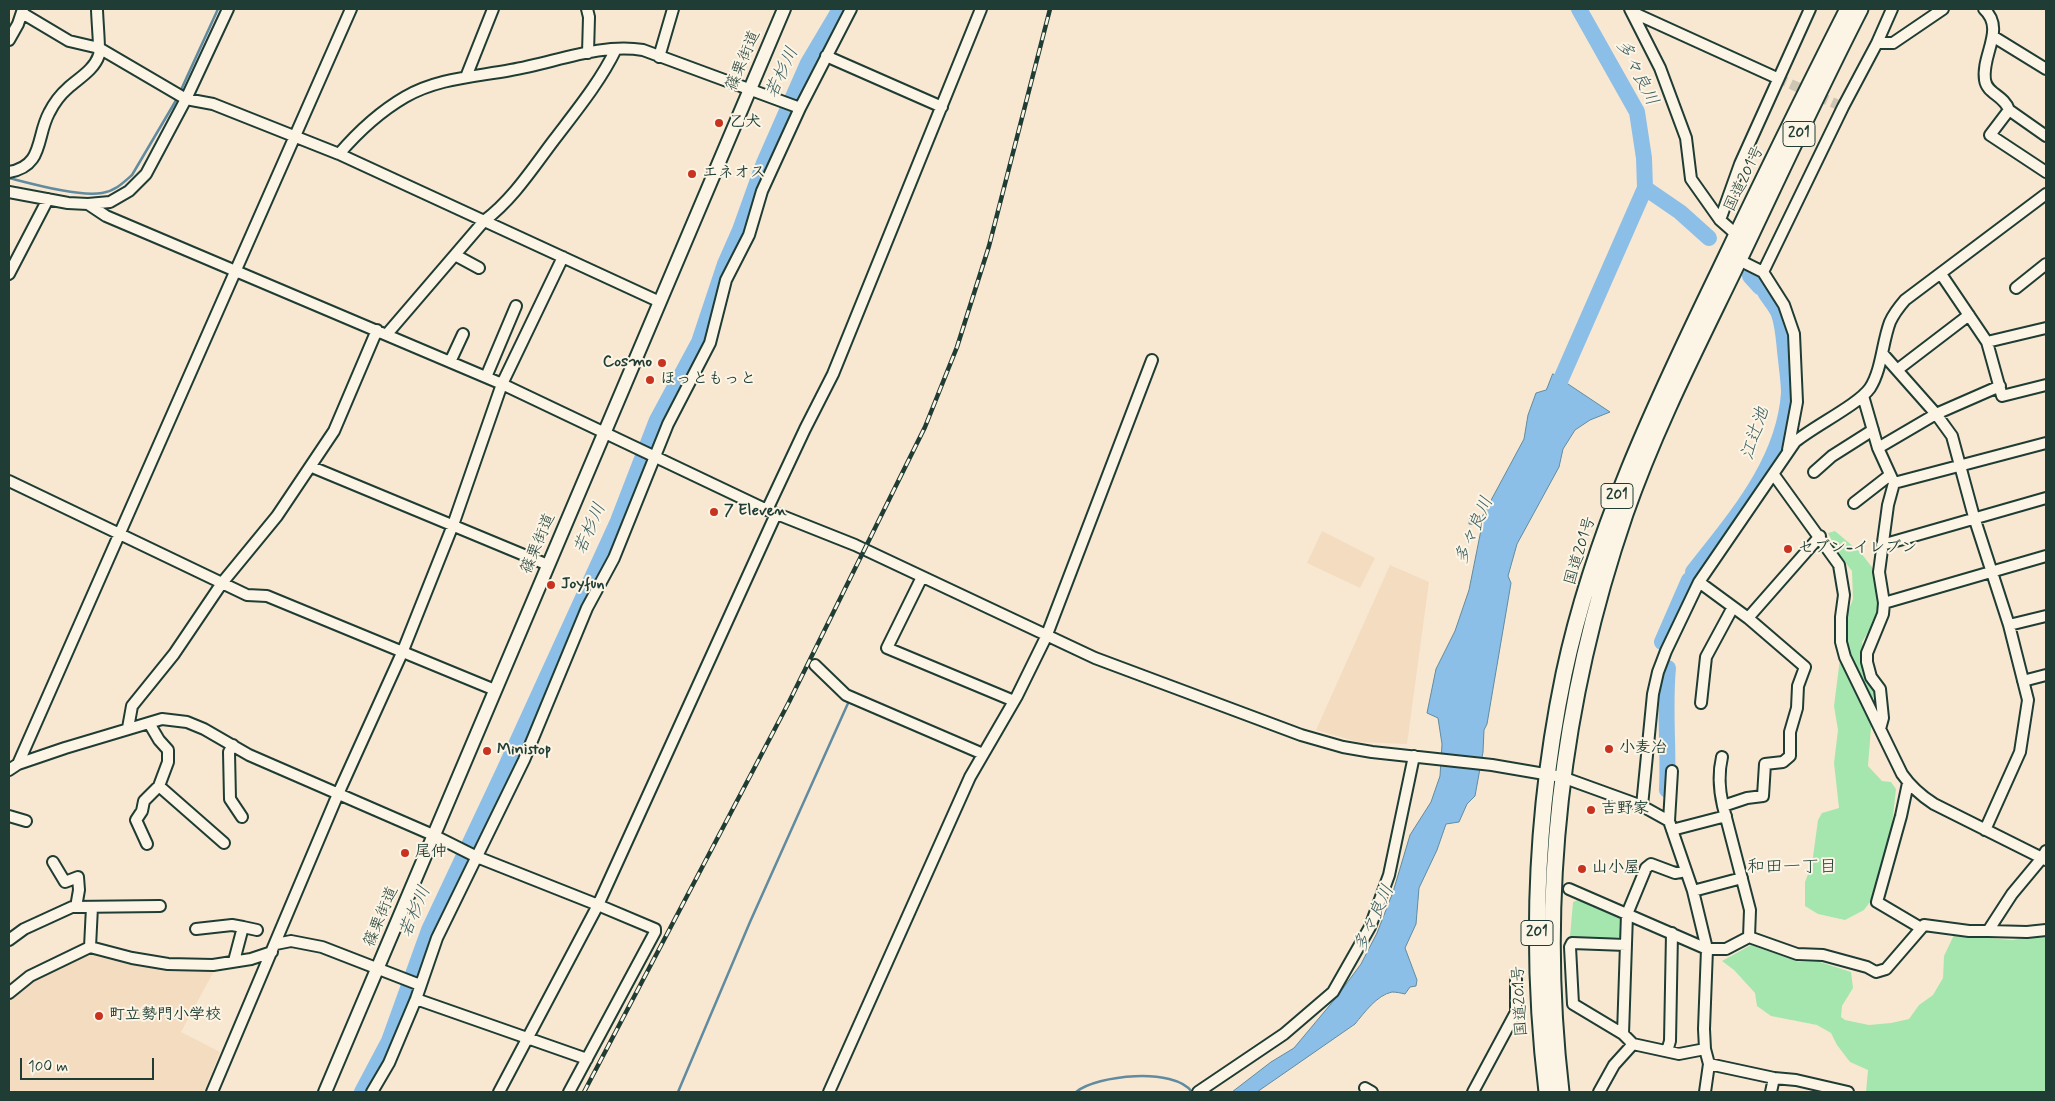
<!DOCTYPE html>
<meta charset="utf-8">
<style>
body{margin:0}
#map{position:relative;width:2055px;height:1101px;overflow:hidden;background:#f9e8d1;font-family:Mynerve,sans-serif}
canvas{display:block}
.frame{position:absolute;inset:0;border:10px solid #1f3d34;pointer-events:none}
.scale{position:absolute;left:20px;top:1058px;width:134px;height:22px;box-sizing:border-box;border:2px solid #1f3d34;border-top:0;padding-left:6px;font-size:15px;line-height:18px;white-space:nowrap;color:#1f3d34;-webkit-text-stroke:4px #fcf5e5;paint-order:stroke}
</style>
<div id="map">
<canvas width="2055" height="1101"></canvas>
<div class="frame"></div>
<div class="scale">100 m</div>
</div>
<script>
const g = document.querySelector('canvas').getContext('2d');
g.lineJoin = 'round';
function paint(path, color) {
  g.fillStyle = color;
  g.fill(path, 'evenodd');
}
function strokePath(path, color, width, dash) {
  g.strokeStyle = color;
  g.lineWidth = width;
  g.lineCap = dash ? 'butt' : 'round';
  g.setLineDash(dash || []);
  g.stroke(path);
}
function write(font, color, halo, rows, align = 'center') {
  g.font = font + ' Mynerve,"Klee One",sans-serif';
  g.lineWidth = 4;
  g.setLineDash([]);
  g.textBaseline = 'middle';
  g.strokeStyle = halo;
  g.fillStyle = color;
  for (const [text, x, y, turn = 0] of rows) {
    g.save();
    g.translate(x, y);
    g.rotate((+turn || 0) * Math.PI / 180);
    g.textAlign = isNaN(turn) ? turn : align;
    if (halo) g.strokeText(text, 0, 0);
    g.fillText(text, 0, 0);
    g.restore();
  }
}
paint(new Path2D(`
 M1322,531l53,27 -15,30 -53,-25z
 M1390,565l39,17 -22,162 -49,-2 -42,-12z
 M96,954l54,11 36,5 28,1 -33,61 39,20 -16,40h-195v-92l19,-17 56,-26z`), '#f3dcc0');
paint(new Path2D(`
 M1835,531l26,22 14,18 5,26 -5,24 -13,21 4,25 8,23 -6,76 14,15 9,1 5,7 -4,36 -9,32 -2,30 -17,23 -19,10 -27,-6 -13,-8v-24l7,-18 6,-44 4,-7 17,-5 -5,-45 4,-33 -4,-24 11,-87 8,-20 -1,-28 -15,-19 -9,-19z
 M1580,899l39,17 4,4 -2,17 -32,3 -19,-3 3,-35z
 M1954,935l58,5 34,-5v157h-180l2,-22 -18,-8 -13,-17 -6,-12 -14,-8 -46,-9 -14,-10 -2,-13 -21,-23 -12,-9 29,-16 48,17h21l31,10 2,16 -11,18 -1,11 4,3 24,5 22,-2 18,-4 10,-14 14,-10 10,-17 1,-22z`), '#a5e6af');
const water = new Path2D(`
 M1553,374l57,38 -20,8 -15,10 -12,19 -4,18 -42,77 -9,32 3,7 -24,141 -3,6 -1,22 -8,44 -8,8 -8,18 -13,2 -9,26 -18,38 -3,36 -11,24 12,32 -1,6 -6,1 -5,7c-4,-1 -9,-2 -13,-2 -15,3 -28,21 -37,32l-98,68h-25l39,-30 23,-14 41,-49 26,-35 16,-31 16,-41 17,-57 21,-33 9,-26 2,-32 -4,-26 -11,-5 9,-44 19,-38 14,-41 13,-65 -13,-1 1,-10 12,3 42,-78 4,-24 8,-22 10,-3z`);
paint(water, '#8cbfe8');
strokePath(water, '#608ba0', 1);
strokePath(new Path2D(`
 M180,92l38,-83
 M9,178c24,6 70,19 93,15 13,-2 21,-10 30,-18l46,-78
 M678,1092l72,-170 99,-221
 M1076,1092c21,-17 98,-25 116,0`), '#608ba0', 2.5);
strokePath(new Path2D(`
 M1645,188l35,24 29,26
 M1750,276l10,11
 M1555,399l6,-20 84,-191 -1,-30 -7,-46 -58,-103
 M1693,572c41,-53 91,-108 96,-179 0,-11 -2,-23 -3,-34 -2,-14 -2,-31 -7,-45 -3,-8 -10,-15 -14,-22
 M1662,642l27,-62
 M1667,790c2,-41 -3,-81 1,-122
 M362,1092l27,-51 40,-111 74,-157 115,-252 39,-101 42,-78 26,-78 15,-34 24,-67 44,-100 32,-54`), '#8cbfe8', 16);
strokePath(new Path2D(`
 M1777,78l66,29`), '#cdc6b2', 10, [10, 5]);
const minor = new Path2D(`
 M587,9l2,8 -1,36
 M1630,9l30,59 26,70 5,41 29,41 17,15
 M1984,9c22,20 -3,46 1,71 2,14 19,15 24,30l-19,25 56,37
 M1632,12l145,66
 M22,13l47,28 30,7 87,51 27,5 126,50 321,148
 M1994,37l52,32
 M9,40l9,-16 5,-15
 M1877,43h16l50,-34
 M826,56l116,51
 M659,57l14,-48
 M466,77l27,-68
 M2009,110l37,26
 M339,154c18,-21 42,-43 66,-57 33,-19 69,-20 106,-27 43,-7 88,-27 132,-20l157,58
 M9,172c35,-6 27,-35 40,-59 4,-8 12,-19 19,-25 11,-10 26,-18 31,-33 1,-3 -2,-39 -2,-46
 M9,192l59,11 20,1 22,-2 19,-11 17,-17 40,-75 42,-90
 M88,204l18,12 396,168 265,126 88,35 240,113 206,77 42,12 29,5 120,13 70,12 80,29 27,15 24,70 14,58 -3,80 1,20 4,15 -4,28
 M1720,220l20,-56 70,-155
 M455,255l24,13
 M1739,260l24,12 21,33 10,29 3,68 -9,48
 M1763,272l80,-165 34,-64 15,-34
 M9,274l39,-75
 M1941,274l46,68 15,54 44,-11
 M2016,288l30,-24
 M387,334l97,-113c29,-22 48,-52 70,-81 22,-29 46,-58 62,-91
 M1987,342l59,-14
 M1882,353l54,61 16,22 22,81 35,108 19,75 -8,52 -35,78
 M450,362l13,-28
 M1897,370l72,-55
 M486,377l30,-71
 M1863,396l15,52 16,35 -6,22 -9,67 5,31 -1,11 -16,39v9l4,15 9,12 3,29 -3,11
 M1878,448l58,-34 64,-28
 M312,467l236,98
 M1814,472l18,-16 41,-26
 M1774,475l65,90 5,30 -3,22v25l4,15 57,117c9,13 18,21 32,30l112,56
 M9,481l238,114 20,1 228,94
 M1894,483l152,-40
 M1854,503l36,-28
 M767,510l38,-81 28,-55 148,-365
 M1882,545l164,-47
 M922,577l-35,71 127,53
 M1699,582l49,36 57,49 -7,19 -1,22 -7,24v24l-7,6 -18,2 -2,32 -16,2 -24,8 27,104 -1,27
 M1884,603l162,-47
 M1748,618l72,-82
 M2009,625l37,-9
 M815,665l31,30 137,59
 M2023,681l23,-6
 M1701,703l5,-46 27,-50
 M128,728l4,-22 42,-52 48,-71 55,-67 57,-85 43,-101
 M233,745l-4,7 1,47 12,18
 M1722,757c-4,17 -3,32 1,49
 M18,764l333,-755
 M9,770l9,-6 47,-16 97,-29 25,3 17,7 45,26 184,80 44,22 121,48 57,24v3l-86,160
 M1908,783l-7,33 -24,86 44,26
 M159,786l65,57
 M1642,806l11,-112 5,-22 8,-21 33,-69 96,-140c19,-16 63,-37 75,-54 12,-19 12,-45 20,-66 4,-9 9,-15 15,-22l141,-106
 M9,816l17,5
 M1669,821l3,-50
 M1672,830l54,-14
 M147,844l-11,-24 6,-9 2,-10 15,-15 9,-24v-12l-9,-10 -10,-17
 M53,862l12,20 13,-5 1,13 -3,17
 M1569,889l138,60h19l23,-12 48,17 26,1 44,12 9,5 10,-3 38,-44 45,6h19l24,-37 30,-36 4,-7
 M1693,891l49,-13
 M243,927l14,3
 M196,929l36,-4 11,2 -9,34
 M1988,931l39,1 19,-2
 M9,940l15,-11 48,-22 88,-1
 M276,944l15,-3 31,6 98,38
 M90,947l2,-40
 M9,993l21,-17 60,-29 42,11 36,6 45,1 38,-6 21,-7
 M416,999l171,60
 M1623,1034l-50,-30 -3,-57 2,-4 54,2
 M1633,1044l-10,-10 4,-120 19,-46 5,-4 24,9 11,-2
 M1667,1051l3,-10 2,-108
 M1709,1064l65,14 22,2 52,12
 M1365,1088l7,4
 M212,1092l126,-298 64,-141 51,-128 49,-141 61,-127
 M372,1092l17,-29 27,-64 21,-61 87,-178 63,-152 27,-50 54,-134 42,-81 16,-63 23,-45 13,-44 38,-83 51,-99
 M499,1092l99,-187 178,-391
 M829,1092l141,-315 47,-81 29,-59 106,-277
 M1198,1092l86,-58 49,-42 37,-65 19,-52 25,-119
 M1473,1092l43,-80v-33
 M1599,1092l15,-27 19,-21 46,10 26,-5
 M1771,1092l3,-14`);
const major = new Path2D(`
 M325,1092l459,-1083`);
const highway = new Path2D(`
 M1547,1092c-17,-141 -12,-278 17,-418 30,-141 92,-272 155,-402 42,-88 85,-176 129,-263
 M1561,1092c-23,-195 0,-392 64,-578 32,-92 78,-179 120,-267 38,-80 75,-160 115,-238`);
strokePath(minor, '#1f3d34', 14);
strokePath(major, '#1f3d34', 16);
strokePath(highway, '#1f3d34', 19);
strokePath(minor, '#fcf5e5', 10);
strokePath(major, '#fcf5e5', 12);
strokePath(highway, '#fcf5e5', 15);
const rail = new Path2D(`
 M584,1092l205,-390 136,-275 32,-80 32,-101 61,-237`);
strokePath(rail, '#1f3d34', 4.5);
strokePath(rail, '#fcf5e5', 2.5, [8]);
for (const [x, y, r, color] of [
 [719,123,5,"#c8321e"],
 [692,174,5,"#c8321e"],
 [662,363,5,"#c8321e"],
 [650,380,5,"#c8321e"],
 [714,512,5,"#c8321e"],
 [1788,549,5,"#c8321e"],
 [551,585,5,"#c8321e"],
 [1609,749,5,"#c8321e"],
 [487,751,5,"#c8321e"],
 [1591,810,5,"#c8321e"],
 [405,853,5,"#c8321e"],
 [1582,869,5,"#c8321e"],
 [99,1016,5,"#c8321e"]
]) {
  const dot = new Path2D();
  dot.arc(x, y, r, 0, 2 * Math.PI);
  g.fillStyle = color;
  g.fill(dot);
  strokePath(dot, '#fcf5e5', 2);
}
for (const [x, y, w] of [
 [1799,134,32],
 [1617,496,32],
 [1537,933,32]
]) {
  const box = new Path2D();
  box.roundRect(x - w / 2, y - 12.5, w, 25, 4);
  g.fillStyle = '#fcf5e5';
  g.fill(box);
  strokePath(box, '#1f3d34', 1);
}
write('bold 15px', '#1f3d34', null, [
 ["201",1799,134],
 ["201",1617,496],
 ["201",1537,933]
]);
write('16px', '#1f3d34', '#fcf5e5', [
 ["篠栗街道",744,61,-67],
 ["国道201号",1745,179,-64],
 ["篠栗街道",539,544,-67],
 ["国道201号",1581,551,-73],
 ["篠栗街道",382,917,-67],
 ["国道201号",1521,1001,-93]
]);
write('bold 16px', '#1f3d34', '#fcf5e5', [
 ["乙犬",729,123],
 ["エネオス",702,174],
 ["Cosmo",652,363,"right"],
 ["ほっともっと",660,380],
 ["7 Eleven",724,512],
 ["セブン-イレブン",1798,549],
 ["Joyfun",561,585],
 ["小麦冶",1619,749],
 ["Ministop",497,751],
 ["吉野家",1601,810],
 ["尾仲",415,853],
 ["山小屋",1592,869],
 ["町立勢門小学校",109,1016]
], 'left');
write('italic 18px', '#3a5e61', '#fcf5e5', [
 ["若杉川",783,73,-65],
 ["多々良川",1636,73,63],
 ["江辻池",1756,434,-72],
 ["若杉川",591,529,-66],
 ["多々良川",1475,531,-67],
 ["若杉川",416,912,-67],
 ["多々良川",1375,919,-65]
]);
write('18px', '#1f3d34', '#fcf5e5', [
 ["和田一丁目",1792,868]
]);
</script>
